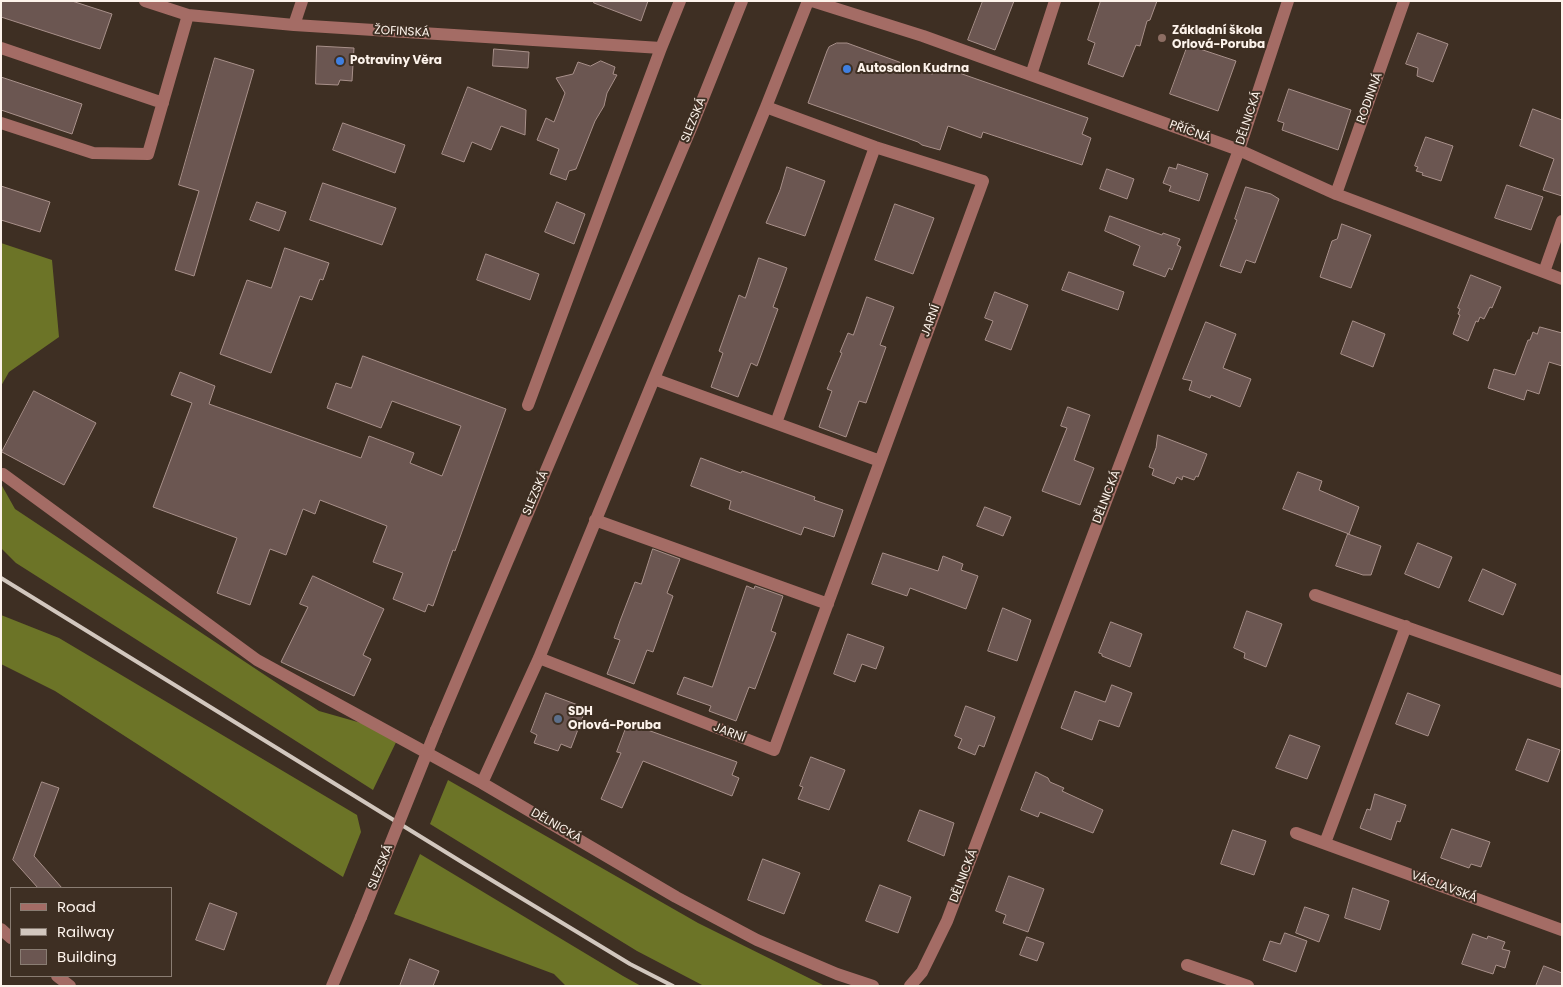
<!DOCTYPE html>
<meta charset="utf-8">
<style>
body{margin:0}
#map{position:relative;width:1563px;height:987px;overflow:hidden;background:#3e2f23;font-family:Poppins,sans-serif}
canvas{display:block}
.frame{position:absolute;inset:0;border:2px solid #fdf3eb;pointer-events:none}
.legend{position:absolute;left:10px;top:887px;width:162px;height:90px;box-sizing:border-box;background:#3e2f23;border:1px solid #8a7d73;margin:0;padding:6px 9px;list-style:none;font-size:15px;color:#fdf3eb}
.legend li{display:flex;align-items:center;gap:10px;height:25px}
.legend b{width:25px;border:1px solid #8a7d73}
</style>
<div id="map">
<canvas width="1563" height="987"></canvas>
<div class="frame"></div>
<ul class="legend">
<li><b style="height:6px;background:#a46c65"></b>Road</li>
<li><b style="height:6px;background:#d2c7be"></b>Railway</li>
<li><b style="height:14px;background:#6b5651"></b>Building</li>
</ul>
</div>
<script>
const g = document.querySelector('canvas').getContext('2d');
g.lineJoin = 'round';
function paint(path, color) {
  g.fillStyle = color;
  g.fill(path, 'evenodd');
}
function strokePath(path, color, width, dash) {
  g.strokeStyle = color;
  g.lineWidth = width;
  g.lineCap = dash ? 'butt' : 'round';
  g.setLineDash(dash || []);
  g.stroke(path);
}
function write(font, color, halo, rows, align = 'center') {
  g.font = font + ' Poppins,sans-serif';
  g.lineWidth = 4;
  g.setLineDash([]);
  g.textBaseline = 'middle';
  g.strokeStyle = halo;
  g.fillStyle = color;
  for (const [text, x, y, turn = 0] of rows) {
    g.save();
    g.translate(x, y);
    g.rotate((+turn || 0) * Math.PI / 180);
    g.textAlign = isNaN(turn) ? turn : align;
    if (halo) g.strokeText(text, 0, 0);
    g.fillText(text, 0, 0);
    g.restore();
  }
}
paint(new Path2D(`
 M1,243l51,17 7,77 -50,35 -8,14z
 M1,484l14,25 304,202 81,23 -27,56 -357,-227 -15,-15z
 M1,615l58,23 298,177 4,17 -18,45 -288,-186 -54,-27z
 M448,780l250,143 127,63h-121l-67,-35 -207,-127z
 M420,854l203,122 18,10h-75l-12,-12 -160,-60z`), '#6c7427');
const building = new Path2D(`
 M1,1h71l40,13 -12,35 -99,-32z
 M594,1h54l-7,20 -47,-18z
 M983,1h31l-19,49 -27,-10z
 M1101,1h56l-7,19 -3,1 -7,25 -4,-1 -13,32 -35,-13 7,-21 -7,-3z
 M1418,33l30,11 -15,38 -16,-6 1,-8 -12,-4z
 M837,43h10l85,31 13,-6 143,50 -6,16 9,4 -9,27 -99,-33 -2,6 -33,-12 -8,24 -18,-5 -4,-3 -110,-39 19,-52 2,-4z
 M1188,45l48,16 -18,50 -48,-17z
 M317,46l37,2 -2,33 -12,-1 -2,5 -22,-1z
 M494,49l35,3 -1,16 -35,-2z
 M215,58l39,12 -60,206 -19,-6 24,-79 -20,-6z
 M601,61l14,6 -2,7 4,1 -10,18 -3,13 -9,15 -19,48 -7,2 -3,9 -16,-6 9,-25 -22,-9 9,-22 8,4 11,-29 -9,-15 17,-4 5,-12 12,4z
 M1,77l81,27 -10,30 -71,-24z
 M468,87l58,23 -1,25 -24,-9 -10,24 -19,-8 -8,20 -22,-8z
 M1289,89l62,21 -13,40 -56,-20 2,-7 -6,-2z
 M1533,109l29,11v76l-19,-6 11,-31 -34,-13z
 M343,123l62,22 -10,28 -62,-23z
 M1426,137l27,9 -12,35 -19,-6 1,-2 -7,-2 2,-4 -3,-1z
 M1178,164l30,10 -9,27 -30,-10 2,-5 -8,-3 6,-16 7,2z
 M787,167l38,14 -20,55 -39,-13 14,-33z
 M1107,169l27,10 -7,20 -27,-10z
 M323,183l73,25 -14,37 -72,-25z
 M1507,185l36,12 -12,33 -36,-12z
 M1,186l49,16 -10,30 -39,-12z
 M1246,187l25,7 8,5 -24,64 -9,-3 -5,13 -21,-7 17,-46 -2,-1z
 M257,202l29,10 -7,19 -29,-11z
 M557,202l28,12 -11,30 -29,-12z
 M895,204l39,14 -21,56 -38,-14z
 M1110,216l52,19 1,-2 17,6 -3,6 4,2 -9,23 -3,-2 -4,9 -32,-12 7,-19 -35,-15z
 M1342,224l29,11 -20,53 -31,-11 12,-36 5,-2z
 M285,248l44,15 -6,17 -3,-1 -8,21 -12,-4 -29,77 -51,-19 27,-74 24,8z
 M486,254l53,20 -9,26 -53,-20z
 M759,258l28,10 -14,39 5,2 -21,57 -6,-3 -13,34 -27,-10 12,-34 -4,-2 20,-56 6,3z
 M1069,272l55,20 -6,18 -56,-20z
 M1471,275l30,12 -9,21 -2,-1 -6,12 -4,-2 -2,5 -2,-1 -8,20 -15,-7 7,-19 -2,-1 2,-5 -2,-1z
 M995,292l33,13 -17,45 -26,-10 8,-19 -8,-3z
 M867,297l27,10 -14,38 6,2 -20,56 -7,-2 -13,36 -27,-10 13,-36 -5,-2 15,-36 -2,-1 8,-19 5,2z
 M1353,321l32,13 -12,33 -32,-13z
 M1206,322l30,12 -13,34 28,11 -11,28 -29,-12 -1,3 -21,-8 3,-9 -9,-2z
 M1540,327l22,6v33l-13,-4 -10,32 -12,-4 -3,10 -36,-12 6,-19 21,6 13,-35h2l3,-8 4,2z
 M363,356l143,53 -51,142 -2,-1 -20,56 -5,-2 -3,8 -32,-13 10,-26 -30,-11 14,-36 -67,-26 -5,14 -12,-5 -17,46 -16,-6 -20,56 -33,-12 20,-55 -84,-31 39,-104 -21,-8 9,-23 35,14 -6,18 152,54 8,-22 45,17 -4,10 32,13 19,-50 -69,-25 -11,27 -54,-20 9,-25 15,5z
 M34,391l62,32 -32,62 -62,-33z
 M1068,407l22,8 -16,45 20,8 -14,37 -38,-14 25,-63 -6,-2z
 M1158,435l49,19 -9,23 -2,-1 -2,4 -11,-4 -1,4 -5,-3 -3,7 -22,-9 2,-6 -5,-2 7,-19z
 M701,458l40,15 1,-2 73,26 -1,3 29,10 -9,27 -30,-10 -3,8 -72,-26 2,-8 -40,-15z
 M1298,472l24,9 -3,9 40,17 -10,27 -66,-25z
 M985,507l26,10 -8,19 -26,-10z
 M1348,534l33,12 -10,29h-8l-27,-9z
 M1418,543l34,14 -13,31 -34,-14z
 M653,549l27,10 -13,34 6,3 -20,56 -6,-2 -13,34 -27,-10 13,-34 -6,-2 6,-17 15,-39 6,2z
 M883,553l55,18 5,-15 20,8 -2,6 17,6 -12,33 -56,-21 -3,8 -35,-12z
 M1483,569l33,15 -13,31 -34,-14z
 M313,576l71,33 -21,46 8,4 -17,37 -73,-34 27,-55 -8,-3z
 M747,586l7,3 1,-3 28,10 -12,35 5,2 -21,56 -6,-2 -13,34 -27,-10 2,-5 -34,-12 7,-17 28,10z
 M1003,608l28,12 -14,41 -29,-10z
 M1247,611l35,13 -16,43 -22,-9 1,-5 -11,-5z
 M1111,622l31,12 -12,33 -28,-11v-2l-3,-1z
 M848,634l36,13 -8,22 -14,-5 -7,18 -21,-8z
 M1112,685l20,8 -13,34 -20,-7 -7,20 -31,-12 14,-37 30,11z
 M546,693l40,15 -15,40 -10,-4 -3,7 -24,-8 3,-8 -6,-3z
 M1408,693l32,12 -12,31 -32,-12z
 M966,706l29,11 -11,30 -5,-2 -4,10 -17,-7 4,-9 -7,-3z
 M628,723l109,39 -5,13 7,3 -7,18 -89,-35 -21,47 -21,-9 20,-46 -4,-1z
 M1290,735l30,11 -13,33 -31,-11z
 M1528,739l32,11 -12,32 -32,-12z
 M811,757l34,13 -16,40 -31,-11 5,-12 -3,-1z
 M1036,772l12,6 2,4 14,6 -2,3 41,19 -10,23 -53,-21 -2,5 -17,-7z
 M42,782l17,6 -25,68 28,32h-24l-25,-28z
 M1375,794l31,11 -6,17 -3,-1 -6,19 -31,-12 7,-19 3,1z
 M920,810l34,13 -10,33 -36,-15z
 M1452,829l38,13 -9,25 -10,-3 -2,4 -28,-10z
 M1233,830l33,11 -12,34 -33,-11z
 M763,859l37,14 -16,41 -36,-14z
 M1009,876l35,13 -16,43 -25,-9 3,-8 -10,-4z
 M880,885l31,12 -13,36 -32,-12z
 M1353,888l36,13 -9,29 -35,-12z
 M210,903l27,10 -13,37 -28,-10z
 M1305,907l24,8 -10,27 -23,-9z
 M1285,933l22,8 -11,31 -33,-12 7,-19 10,3z
 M1473,934l14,5 1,-3 17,6 -3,7 8,2 -5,17 -9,-3 -3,9 -31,-10z
 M1027,937l17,6 -7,18 -17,-6z
 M410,959l29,12 -6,15h-33z
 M1544,966l18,7v13h-26z`);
paint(building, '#6b5651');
strokePath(building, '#a8908a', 1);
strokePath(new Path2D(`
 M145,1l43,14 106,10 367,23
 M812,1l111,35 316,114 97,44 226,85
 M294,25l8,-24
 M1,48l162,55
 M1031,75l24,-74
 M1,123l92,30 55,1 40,-139
 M1336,194l68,-193
 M1544,272l18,-51
 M654,379l226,82
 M528,405l133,-357 19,-47
 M776,423l99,-276
 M3,474l254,186 225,123 194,114 81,43 80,34 36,12
 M595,520l233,84
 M1315,595l247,87
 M539,658l235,92 209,-569 -108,-34 -109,-40
 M436,730l256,-604 50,-125
 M482,783l57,-125 227,-551 42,-106
 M1296,833l266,97
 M1325,843l81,-217
 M1,929l10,9
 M1187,965l61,21
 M57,976l13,10
 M332,986l29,-69
 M910,986l12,-14 25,-51 292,-771 49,-149`), '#a46c65', 12);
strokePath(new Path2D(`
 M1,578l464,286 165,100 43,22`), '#d2c7be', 4);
strokePath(new Path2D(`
 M361,917l75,-187`), '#a46c65', 12);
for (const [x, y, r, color] of [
 [1162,38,5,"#8d6e63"],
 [340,61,5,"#3f7fe0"],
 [847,69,5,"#3f7fe0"],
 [558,719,5,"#5c6f8a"]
]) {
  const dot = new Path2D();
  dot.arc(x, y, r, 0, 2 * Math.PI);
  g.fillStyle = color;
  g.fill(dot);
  strokePath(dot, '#3e2f23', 2);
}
write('bold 12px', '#fdf3eb', '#3e2f23', [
 ["Základní škola",1172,31],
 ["Orlová-Poruba",1172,45],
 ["Potraviny Věra",350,61],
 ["Autosalon Kudrna",857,69],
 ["SDH",568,712],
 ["Orlová-Poruba",568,726]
], 'left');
write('12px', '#fdf3eb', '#3e2f23', [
 ["ŽOFINSKÁ",402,32,3],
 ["RODINNÁ",1370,98,-70],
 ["DĚLNICKÁ",1249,118,-72],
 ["SLEZSKÁ",694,120,-68],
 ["PŘÍČNÁ",1190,132,20],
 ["JARNÍ",931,321,-70],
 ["SLEZSKÁ",536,493,-67],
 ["DĚLNICKÁ",1107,497,-69],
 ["JARNÍ",729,733,21],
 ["DĚLNICKÁ",556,826,30],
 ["SLEZSKÁ",381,867,-68],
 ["DĚLNICKÁ",964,876,-69],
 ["VÁCLAVSKÁ",1444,887,20]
]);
</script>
